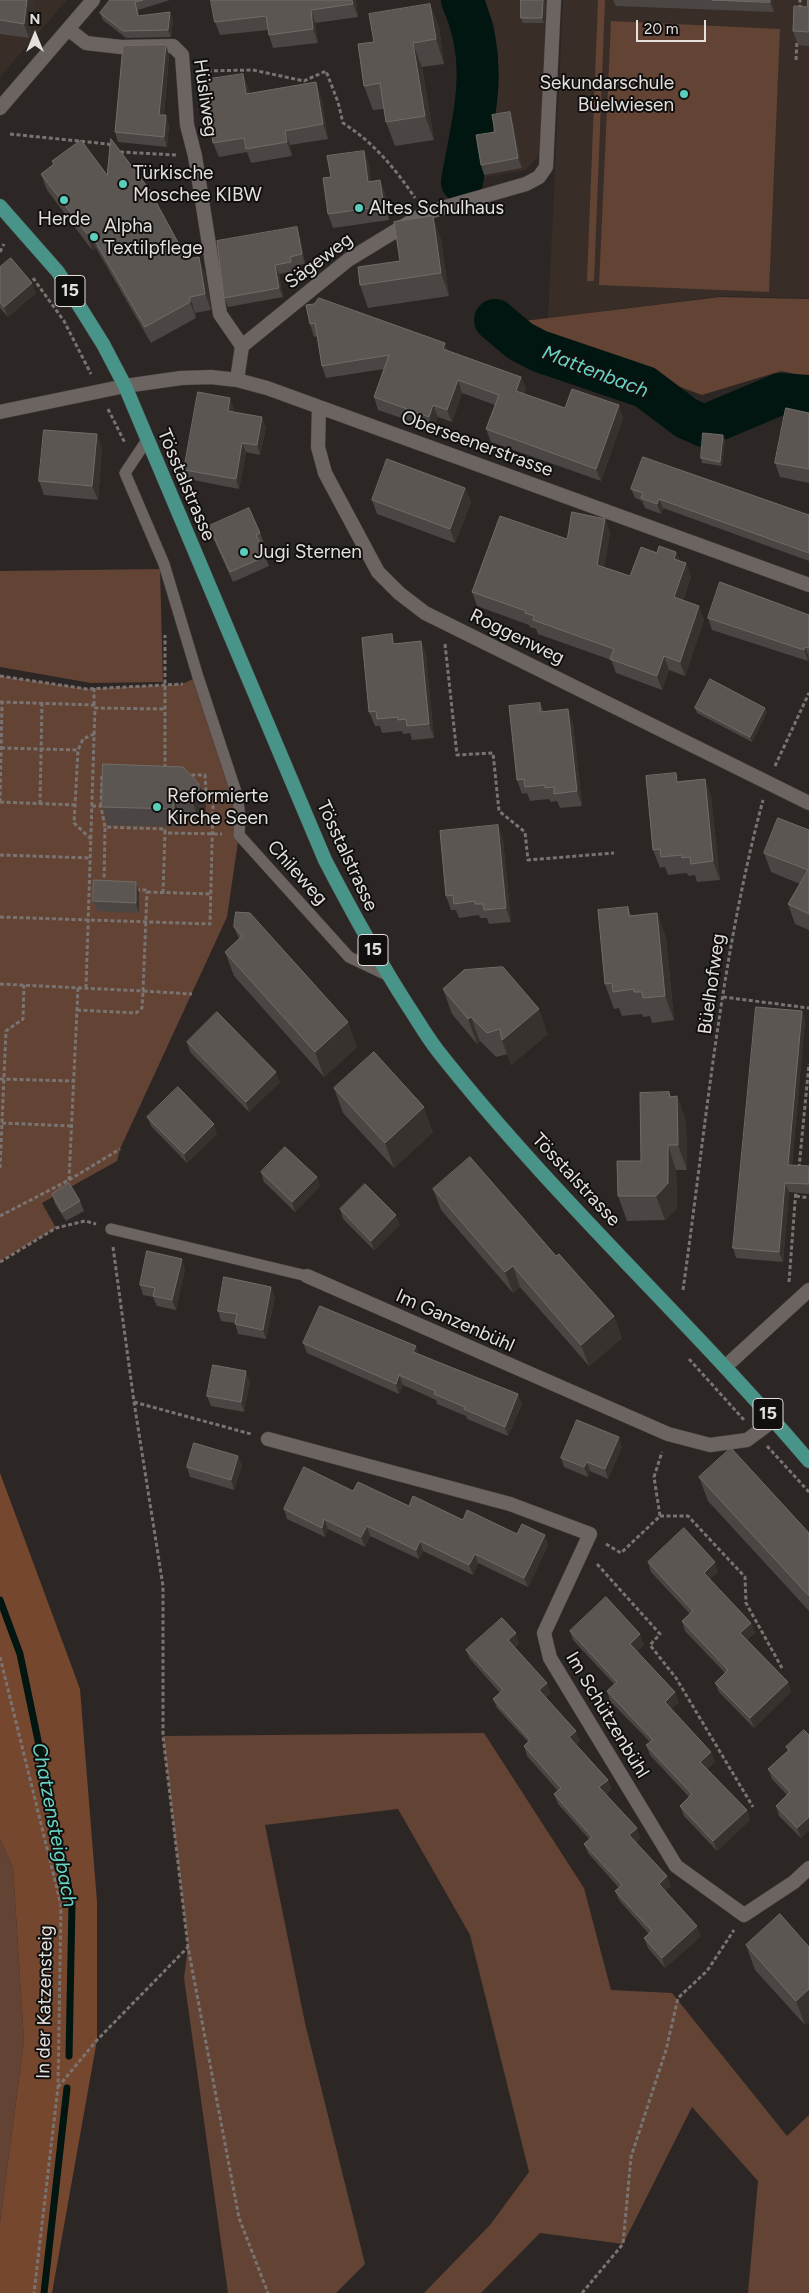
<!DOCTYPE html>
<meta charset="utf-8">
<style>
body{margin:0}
#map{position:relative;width:809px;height:2293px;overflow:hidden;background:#2c2624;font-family:Figtree,sans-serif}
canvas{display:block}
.north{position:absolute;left:10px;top:10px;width:50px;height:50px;-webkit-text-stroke:4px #12100f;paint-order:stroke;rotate:0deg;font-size:14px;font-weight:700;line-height:20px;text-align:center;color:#e3e0de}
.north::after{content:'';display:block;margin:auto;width:18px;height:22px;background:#e3e0de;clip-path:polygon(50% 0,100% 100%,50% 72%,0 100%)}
.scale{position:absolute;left:636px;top:20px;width:70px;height:22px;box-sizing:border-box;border:2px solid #e3e0de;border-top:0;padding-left:6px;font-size:15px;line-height:18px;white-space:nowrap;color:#e3e0de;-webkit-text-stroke:4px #12100f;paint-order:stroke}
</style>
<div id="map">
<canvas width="809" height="2293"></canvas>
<div class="north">N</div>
<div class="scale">20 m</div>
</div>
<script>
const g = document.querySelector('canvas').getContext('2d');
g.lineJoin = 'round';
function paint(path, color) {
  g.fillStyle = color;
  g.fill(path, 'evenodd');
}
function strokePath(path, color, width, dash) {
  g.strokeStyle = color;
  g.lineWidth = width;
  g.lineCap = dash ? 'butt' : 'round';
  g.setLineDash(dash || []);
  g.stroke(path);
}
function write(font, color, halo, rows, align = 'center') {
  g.font = font + ' Figtree,sans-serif';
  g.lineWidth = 4;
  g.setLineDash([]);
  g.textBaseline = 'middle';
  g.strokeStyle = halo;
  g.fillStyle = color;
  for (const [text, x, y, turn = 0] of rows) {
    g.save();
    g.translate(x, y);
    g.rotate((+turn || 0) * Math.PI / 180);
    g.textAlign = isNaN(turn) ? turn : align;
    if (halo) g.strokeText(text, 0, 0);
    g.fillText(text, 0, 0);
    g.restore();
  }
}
paint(new Path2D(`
 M0,0h67l-67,77z
 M483,0h63l-6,154 -14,16 -55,10 5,-43 18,-15 1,-96z
 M563,0h246v298l-87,-2 -174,22z`), '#382d27');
paint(new Path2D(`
 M598,0h7l-11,281h-7z
 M611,21l169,8 -11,263 -170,-7z
 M720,297l89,2v78l-28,-6 -79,24 -180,-66 2,-8z
 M160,569l3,113 -72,1 -91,-16v-96z
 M0,676l87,13 95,-5 16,-7 39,118 2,40 -12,82 -107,232 -3,12 -75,42 14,25 -56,33z
 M484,1733l100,155 27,102 61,3 115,143 22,-21v178h-61l10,-112 -66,-74 -69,137 -83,-11 -59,60h-57l66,-68 39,-53 -59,-237 -72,-126 -133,16 40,198 60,241 -29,29h-108l-44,-315 4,-31 -25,-211z
 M0,1839l13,29 11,173 -24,182z`), '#634333');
paint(new Path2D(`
 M0,1473l80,216 17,213v138l-45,253h-52v-70l24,-182 -11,-173 -13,-29z`), '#75472f');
strokePath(new Path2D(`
 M0,1600l20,54 52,250 -3,152
 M44,2293l23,-205`), '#011511', 7);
strokePath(new Path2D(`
 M462,182c11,-65 29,-118 0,-182
 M495,320l25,21 19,10 106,36 41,31 18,8 76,-32 29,2`), '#011511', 42);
const service = new Path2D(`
 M147,440l-22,33 39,91 34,113 39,118 3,21 -1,19 110,122 40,19
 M111,1229l196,47`);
const minor = new Path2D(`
 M68,29l18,14 35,4 52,-1 9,9 5,70 8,31 25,158 22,32 -5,34
 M0,108l93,-108
 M242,346l106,-86 77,-47 101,-29 13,-7 7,-10 8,-167
 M319,407l-1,40 7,26 53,99 21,21 26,20 384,190
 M0,412l125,-26 56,-8 30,-1 26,3 30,8 542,197
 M307,1276l361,158 42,11 37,-5 27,-20
 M725,1367l84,-77
 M268,1439l242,65 80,30 -46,99 6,25 126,208 68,49 50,-33 15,-14`);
const primary = new Path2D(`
 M0,206l58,66 45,72 22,42 200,474c26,50 52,98 83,146 10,15 19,31 30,45 114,145 252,270 371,410`);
strokePath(service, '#46413f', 12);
strokePath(minor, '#46413f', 15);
strokePath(primary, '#46413f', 15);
strokePath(new Path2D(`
 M800,9v-9
 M796,60l1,-19
 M201,71l52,-1 51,11 22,-10 12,31 5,21c30,19 52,45 72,75
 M10,134l98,10 5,3
 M120,152l56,3
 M0,252l4,-8
 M33,278l31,43 27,53
 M108,409l17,34
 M445,644l12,111 36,-2 6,58 26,21 3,28 86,-7
 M0,676l87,13 96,-5
 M94,688v17
 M0,702l94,3 1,3
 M1,748l77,2
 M775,766l34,-73
 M165,768v-133
 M0,802l2,-100
 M0,802l75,3
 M40,804l2,-101
 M92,806h9l4,21 60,2v4l57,1
 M101,806l1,-32h3
 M91,839l-17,-16 4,-73 5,-11 11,-5
 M0,855l90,3
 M104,884l1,-57
 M136,890h11v2l64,2
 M163,893l2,-60
 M0,917l210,7 3,-118 -7,-14 -1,-17h-17
 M0,984l143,7 4,-99
 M86,988l9,-280 71,1
 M723,997l86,11
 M77,1010l59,3 6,-5 1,-17 49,3
 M0,1079l74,2
 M2,1123l69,3
 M0,1168l6,-137 17,-12 1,-34
 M799,1168l10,-104
 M69,1180l9,-192
 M796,1196l13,2
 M0,1216l69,-36 51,-31
 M113,1247l21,155 29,184v150l25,211 51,271 29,75
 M0,1262l56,-34 29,-7 11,3
 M789,1282l7,-93
 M683,1290c23,-163 37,-330 80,-490
 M689,1359l56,62
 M134,1402l117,32
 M767,1446l42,46
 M660,1516h28l57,61 1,26 36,65
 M606,1544l15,9 39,-37 -6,-39 8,-25
 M597,1564l63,70 -10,11 26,33 77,129
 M0,1657l61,248 -3,182 -24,206
 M58,2087l39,-47 91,-93
 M582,2293l41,-49 8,-87 35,-107 12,-52 29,-27 27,-41`), '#797472', 3, [4, 2.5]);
strokePath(service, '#6b6461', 11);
strokePath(minor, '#6b6461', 14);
strokePath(primary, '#489489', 14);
paint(new Path2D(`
 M0,0h34l-5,38 -29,-4z
 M110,0h60l-32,10 1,6 34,3 -2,18 -45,1 -23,-18 -3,-7z
 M356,0l2,17 -43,6 3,20 -45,5 -4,-13 -1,-5 -48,5 -5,-13z
 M545,0l-1,23h-21l-2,-5z
 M613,0h161v12l-158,-6z
 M809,0v46l-11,-1 -5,-14 14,-24z
 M430,4l9,24 5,36 -22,3 12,73 -39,6 -9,-24 -2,-13 -11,1 -9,-24 10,-44z
 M169,55l-5,60 5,10 -2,22 -49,-5 -3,-10z
 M243,74l5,14 1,5 72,4 7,42 -38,6 2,11 -41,7 -4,-11 -28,5 -6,-14z
 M513,122l9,46 -38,7 -3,-10 14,-33z
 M364,151l5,14 2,17 15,13 3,25 -56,8 -5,-14 3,-37z
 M52,161l55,14 80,84 18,14 6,37 -16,3 1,5 -45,25 -55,-95 -4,2 -45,-60 -6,-16 12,-9z
 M300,237l5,27 -11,2 1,5 -16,3 4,23 -55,10 -4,-9z
 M441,239l8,57 -81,12 -8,-23 40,-24z
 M0,267l36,26 -28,24 -8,-9z
 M306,305l142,46 73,26 5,12 -2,5 41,14 58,10 -22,63 -110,-39 -5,-13 9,-24 -33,-12 -10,29 -14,-5 -5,12 -55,-19 -4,-13 10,-28 -58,9 -4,-12 -5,-30 -3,1 -4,-13z
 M234,408l-1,4 33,15 -6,28 -14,-3 -7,37 -51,-10 -4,-9z
 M809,413v70l-29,-6 -5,-14z
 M723,435l2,5 -3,26 -20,-3 -1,-5z
 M102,448l-4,52 -54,-5 -5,-14z
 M465,488l6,14 -16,41 -78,-29 -5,-14z
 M631,489l178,26v46l-146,-53 -2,6 -16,-6 -3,-7 -7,-3z
 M605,519l5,14 -6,34 26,9 27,-23 19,-1 4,9 6,2 5,14 -8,23 21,20 -19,56 -16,-6 -7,20 -46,-17 -5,-13 -73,-26 -2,-5 -6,-2 -1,-2 -52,-19 -5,-14z
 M209,526l51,7 4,10 -4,1 9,22 -36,16 -21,-46z
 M809,615v44l-1,2 -96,-31 -4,-12z
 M421,641l5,14 8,83 -22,2 -2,-7 -7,1 -1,-3 -20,2 -2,-7h-5l-6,-14 26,-68z
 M540,703l3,8 30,12 9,83 -22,2 -3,-7 -6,1 -2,-3 -19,2 -3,-8 -5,1 -5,-14z
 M695,708l72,4 -15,30 -55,-29z
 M103,764l103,38v9l-8,7h-17v9l-73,-2 -6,-18z
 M705,779l6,18 9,83 -23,2 -2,-7 -7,1 -1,-3 -19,2 -3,-8 -5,1 -7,-18 26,-69z
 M809,830v100l-14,-6 -7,-20 12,-20 -29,-12 -7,-19z
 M503,839l8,83 -22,2 -2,-6h-7l-1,-3 -20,3 -3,-8h-5l-5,-14z
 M139,892v21l-42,-2 -4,-10z
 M628,907l3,9 26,-3 9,25 8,82 -22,3 -2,-7 -7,1 -1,-3 -20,2 -3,-8 -5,1 -9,-25z
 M234,927l123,120 -33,30 -90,-101 -9,-24 14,-13z
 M443,989l105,45 -37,31 -3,-11 -12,3 -16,-16 -3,3 -25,-30z
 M802,1011l3,9 -13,145 17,1v28l-20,-2 -6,70 -47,-4 -3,-10z
 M187,1042l93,40 -31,30 -59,-60z
 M334,1088l99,44 -39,36 -51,-55z
 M669,1092l2,5 6,-1 9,25 1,49h-11l1,38 -12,12 -38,1 -9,-25 23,-35z
 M147,1117l70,17 -30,29 -36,-37z
 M261,1172l56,5 3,9 -25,26 -31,-30z
 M433,1189l123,67 58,60 8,22 -33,28 -69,-79 -7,6 -72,-83z
 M52,1194l28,7 4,10 -18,10 -11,-17z
 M340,1209l60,16 -26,25 -31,-31z
 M185,1268l-9,42 -19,-4 -4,-9 -10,-2 -3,-10z
 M275,1297l-9,42 -28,-5 -3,-11 -14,-2 -3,-10z
 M303,1343l115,10 104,51 -14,32 -41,-17 -1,-3 -29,-12 -1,-4 -33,-15 -4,9 -92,-41z
 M250,1381l-6,31 -33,-6 -4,-10z
 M622,1447l-14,32 -18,-8 -2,6 -24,-10 -3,-9z
 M242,1465l-8,25 -44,-13 -3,-10z
 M699,1477l110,56v78l-101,-110z
 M353,1491l164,43 31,11 -20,42 -50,-24 -5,12 -50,-24 -4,8 -49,-23 -5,11 -37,-18 -3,8 -38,-18 -3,-10z
 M648,1562l70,10 -8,7 41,44 4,10 -8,7 41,42 3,10 -37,36 -35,-36 -4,-9 10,-10 -40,-42 -3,-10 8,-7 -39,-42z
 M570,1631l74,13 -7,7 42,51 -8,7 44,52 -8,8 40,41 3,10 -33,31 -33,-35 -4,-10 9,-9 -39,-42 -4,-10 4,-3 -40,-41 -3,-10 7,-7 -41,-44z
 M519,1643l-4,4 36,46 -5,4 34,44 -4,3 32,36 3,9 -5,5 34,44 -4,4 35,44 -6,5 36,45 -36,32 -17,-20 -4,-10 5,-4 -30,-34 -4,-9 4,-3 -31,-35 -4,-9 5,-5 -31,-35 -4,-10 4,-3 -31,-35 -3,-10 4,-4 -31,-34 -4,-9 7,-6 -30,-34 -4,-9z
 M809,1735v95l-8,8 -22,-22 -3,-10 11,-11 -15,-16 -4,-10 20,-18 -2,-4z
 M780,1914l25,111 -50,-55 -9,-25z`), '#4b4643');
paint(new Path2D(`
 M27,0h7l-5,38 -5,-14z
 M352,0h4l2,17 -5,-13z
 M543,0h2l-1,23 -2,-5z
 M770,0h4v12l-4,-10z
 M430,4l9,24 5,36 -8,-25z
 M311,10l4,13 3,20 -5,-14z
 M170,12l3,7 -2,18 -3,-7z
 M413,43l9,24 12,73 -9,-24z
 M166,45l3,10 -6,70 -4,-10z
 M243,74l5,14 3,20 -5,-14z
 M316,82l5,15 7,42 -5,-15z
 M510,112l3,10 9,46 -4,-10z
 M166,115l3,10 -2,22 -3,-10z
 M285,131l5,14 2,11 -5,-14z
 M364,151l5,14 4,32 -5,-15z
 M380,180l6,15 3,25 -5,-14z
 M433,216l8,23 8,57 -8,-23z
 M297,227l3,10 5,27 -3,-10z
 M90,232l6,16 -4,2 -5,-16z
 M199,257l6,16 6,37 -6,-16z
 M275,265l4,9 4,23 -4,-9z
 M32,283l4,10 -28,24 -4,-10z
 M190,297l5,16 1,5 -6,-16z
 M445,343l5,12 -7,-6z
 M521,377l5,12 -6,14 -4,-12z
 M458,380l4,13 -10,29 -5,-12z
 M230,398l4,10 -3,12 -3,-9z
 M433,405l5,12 -5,12 -4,-12z
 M619,405l4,13 -22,63 -5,-12z
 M262,417l4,10 -6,28 -3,-10z
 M97,434l5,14 -4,52 -6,-14z
 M723,435l2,5 -3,26 -2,-4z
 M242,443l4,9 -7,37 -3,-10z
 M465,488l6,14 -16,41 -5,-14z
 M659,499l4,9 -2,6 -4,-10z
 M605,519l5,14 -8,46 -5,-14z
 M676,552l6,14 -8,-7z
 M686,563l5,14 -12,33 -5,-13z
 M699,606l5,14 -19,56 -5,-14z
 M392,634l5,15 -4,-5z
 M421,641l5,14 8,83 -5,-14z
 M805,647l4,10 -1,4 -4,-11z
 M664,656l5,14 -7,20 -5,-14z
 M765,708l2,4 -15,30 -2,-5z
 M568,709l5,14 9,83 -5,-15z
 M705,779l6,18 9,83 -7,-19z
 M199,784l7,18v9l-8,7 -6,-18z
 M174,800l7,18v9l-7,-18z
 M498,825l5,14 8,83 -5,-14z
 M136,882l3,10v21l-3,-10z
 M657,913l9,25 8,82 -9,-24z
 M539,1009l9,25 -37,31 -9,-25z
 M802,1011l3,9 -14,154 -3,-9z
 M471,1017l9,24 -3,3 -9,-25z
 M348,1022l9,25 -33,30 -9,-25z
 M276,1072l4,10 -31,30 -3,-10z
 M669,1092l8,22v-18l9,25 1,49 -9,-25z
 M424,1107l9,25 -39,36 -9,-25z
 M214,1124l3,10 -30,29 -3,-9z
 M668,1145l8,25 1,38 -12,12 -9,-24z
 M317,1177l3,9 -25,26 -3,-10z
 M785,1183l4,9 -6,70 -4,-10z
 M396,1215l4,10 -26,25 -3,-9z
 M182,1259l3,9 -9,42 -4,-10z
 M513,1266l7,21 -7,6 -8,-21z
 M271,1287l4,10 -9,42 -3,-9z
 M614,1316l8,22 -33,28 -8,-21z
 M416,1346l3,10 -6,-4z
 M246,1371l4,10 -6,31 -3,-10z
 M399,1375l4,10 -4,9 -3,-10z
 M518,1394l4,10 -14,32 -3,-9z
 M619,1437l3,10 -14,32 -3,-10z
 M238,1456l4,9 -8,25 -3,-10z
 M587,1462l3,9 -2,6 -4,-10z
 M324,1519l4,10 -3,8 -3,-9z
 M367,1526l3,10 -5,11 -4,-10z
 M545,1535l3,10 -20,42 -4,-9z
 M420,1541l3,10 -4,8 -3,-9z
 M475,1554l3,9 -5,12 -4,-10z
 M715,1562l3,10 -11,10 -3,-9z
 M751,1623l4,10 -11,10 -4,-10z
 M516,1633l3,10 -7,7 -4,-10z
 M640,1634l4,10 -10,10 -4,-10z
 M788,1682l3,10 -37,36 -4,-10z
 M547,1683l4,10 -8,7 -4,-10z
 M675,1692l4,10 -11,10 -3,-10z
 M576,1731l4,10 -7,6 -4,-10z
 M711,1752l4,9 -11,10 -4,-9z
 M608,1780l3,9 -8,8 -4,-10z
 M747,1810l3,10 -33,31 -4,-10z
 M809,1817v13l-8,8 -4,-10z
 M637,1828l3,10 -7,6 -4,-9z
 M667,1876l4,10 -9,8 -3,-10z
 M697,1926l4,10 -36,32 -3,-10z
 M809,1989v33l-4,3 -9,-24z`), '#38322f');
const building = new Path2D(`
 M0,0h27l-3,24 -24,-4z
 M110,0h33l-8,2 3,14 32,-4 -2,18 -45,1 -23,-18z
 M211,0h141l1,4 -42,6 2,19 -44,6 -3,-19 -51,6z
 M521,0h22l-1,18h-21z
 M712,0h58v2z
 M808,0h1v32l-16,-1 1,-25 13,1z
 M430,4l6,35 -23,4 12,73 -39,6 -6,-39 -16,3 -6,-42 16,-2 -5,-28z
 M166,45l-7,70h7l-2,22 -49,-5 8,-86z
 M243,74l3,20 70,-12 7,42 -38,7 2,11 -41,7 -2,-11 -31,5 -10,-63z
 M510,112l8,46 -37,7 -5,-30 19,-3 -3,-17z
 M111,139l38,50 38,70 12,-2 6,37 -15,3v5l-45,25 -55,-95 -3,2 -46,-60 13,-10 -2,-3 29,-21 26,35z
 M364,151l4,31 12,-2 4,26 -56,8 -5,-36 8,-1 -4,-21z
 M433,216l8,57 -81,12 -2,-18 42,-6 -6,-39z
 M297,227l5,27 -12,3 1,5 -16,3 4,23 -55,10 -7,-57z
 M11,258l21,25 -28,24 -4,-5v-35z
 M319,298l126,45 -2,6 78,28 -5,14 49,17 7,-19 47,16 -23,64 -110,-40 13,-34 -41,-15 -11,30 -14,-5 -4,12 -55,-20 15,-42 -67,11 -7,-43 -5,1 -4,-19 8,-1z
 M198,392l32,6 -2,13 34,6 -5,28 -15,-2 -6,36 -52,-9z
 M786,408l23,5v56l-34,-6z
 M44,430l53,4 -5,52 -53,-5z
 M703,433l20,2 -3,27 -19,-4z
 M643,457l166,58v38l-150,-54 -2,5 -16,-6 2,-5 -12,-4z
 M387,459l78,29 -15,41 -78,-29z
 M249,508l11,25 -4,2 10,21 -36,16 -21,-46z
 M572,512l33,7 -8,46 33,11 11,-29 16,6 2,-7 17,6 -2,7 12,4 -12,34 25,9 -19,56 -16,-6 -7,20 -47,-17 4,-10 -81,-29 1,-4 -9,-3 1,-2 -54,-19 28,-76 67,23z
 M720,582l89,33v33l-4,-1 -1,3 -96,-32z
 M392,634l1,10 28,-3 8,83 -22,2 -1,-7 -8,1v-3l-21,2 -1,-8 -7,1 -7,-74z
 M710,679l55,29 -15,29 -55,-29z
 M540,703v9l28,-3 9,82 -23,3v-7l-9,1v-3l-20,2 -1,-8 -7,1 -8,-74z
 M103,764l80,3 16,17v9l-7,7h-18v9l-72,-2z
 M676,773l1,9 28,-3 8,82 -22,3 -1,-7 -8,1v-3l-21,2 -1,-8 -7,1 -7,-74z
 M778,818l31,12v84l-21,-10 20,-34 -44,-17z
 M498,825l8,83 -22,2 -1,-6h-8v-3l-21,3 -1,-9 -7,1 -6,-65z
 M94,880l42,2v21l-43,-2z
 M628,907l1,9 28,-3 8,83 -22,2 -1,-6h-8v-3l-21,3 -1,-9 -7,1 -7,-74z
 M236,912l14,1 98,109 -33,30 -90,-100 17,-16 -8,-9z
 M503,967l36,42 -37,31 -2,-11 -13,4 -16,-16 -3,2 -25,-30 21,-19z
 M756,1007l46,4 -14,154 21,1v18l-24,-1 -6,69 -46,-4z
 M217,1012l59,60 -30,30 -59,-60z
 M374,1052l50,55 -39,36 -51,-55z
 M178,1087l36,37 -30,30 -37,-37z
 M669,1092l1,5 7,-1 1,49h-10v38l-12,13h-38l-1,-35h24l-1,-68z
 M285,1147l32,30 -25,25 -31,-30z
 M470,1157l86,99 3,-2 55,62 -33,29 -68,-79 -8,6 -72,-83z
 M69,1183l11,18 -18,11 -10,-18z
 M365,1184l31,31 -25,26 -31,-32z
 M147,1251l35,8 -10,41 -19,-4 2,-8 -15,-3z
 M224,1277l47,10 -8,43 -28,-6 2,-10 -19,-3z
 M320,1306l96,40 -3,6 105,42 -13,33 -41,-18 1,-2 -31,-13 1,-3 -36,-16 -3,9 -93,-41z
 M213,1365l33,6 -5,31 -34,-6z
 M577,1420l42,17 -14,32 -18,-7 -3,5 -23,-9z
 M194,1443l44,13 -7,24 -44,-13z
 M731,1448l78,85v63l-110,-119z
 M304,1467l49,24 5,-9 51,24 4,-10 50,24 4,-10 50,24 5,-10 23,11 -21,43 -49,-24 -6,11 -49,-24 -4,9 -49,-24 -6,11 -37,-18 -2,9 -38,-19z
 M684,1528l31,34 -11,11 47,50 -11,10 48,49 -38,36 -35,-35 13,-13 -46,-49 11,-10 -45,-49z
 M606,1597l34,37 -10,10 45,48 -10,10 46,50 -11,10 47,48 -34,31 -33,-35 12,-12 -46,-49 7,-5 -46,-49 10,-9 -47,-51z
 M502,1618l14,15 -8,7 39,43 -8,7 37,41 -7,6 39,43 -9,7 38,41 -8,7 38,41 -8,8 38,42 -35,32 -18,-20 8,-7 -37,-40 7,-6 -38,-41 8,-7 -38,-43 7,-6 -37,-42 6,-6 -37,-41 10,-9 -37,-40z
 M804,1730l5,5v82l-12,11 -21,-22 14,-14 -22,-23 21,-19 -3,-3z
 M780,1914l29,33v42l-13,12 -50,-56z`);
paint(building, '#5c5653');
strokePath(building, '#716c69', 1);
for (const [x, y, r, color] of [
 [684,94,5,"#5acebd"],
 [123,184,5,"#5acebd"],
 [64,200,5,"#5acebd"],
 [359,208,5,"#5acebd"],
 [94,237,5,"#5acebd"],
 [244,552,5,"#5acebd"],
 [157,807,5,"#5acebd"]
]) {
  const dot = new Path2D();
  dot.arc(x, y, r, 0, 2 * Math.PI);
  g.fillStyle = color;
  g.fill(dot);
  strokePath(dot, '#12100f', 2);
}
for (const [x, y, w] of [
 [70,291,30],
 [373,950,30],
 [768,1414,30]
]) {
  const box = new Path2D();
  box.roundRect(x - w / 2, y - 15.5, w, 31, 4);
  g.fillStyle = '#12100f';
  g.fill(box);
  strokePath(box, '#e3e0de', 1);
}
write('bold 18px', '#e3e0de', null, [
 ["15",70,291],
 ["15",373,950],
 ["15",768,1414]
]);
write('19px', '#e3e0de', '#12100f', [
 ["Sekundarschule",674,83,"right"],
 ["Büelwiesen",674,105,"right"],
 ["Türkische",133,173],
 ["Moschee KIBW",133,195],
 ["Altes Schulhaus",369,208],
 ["Herde",64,219,"center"],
 ["Alpha",104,226],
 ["Textilpflege",104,248],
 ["Jugi Sternen",254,552],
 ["Reformierte",167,796],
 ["Kirche Seen",167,818]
], 'left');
write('19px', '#e3e0de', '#12100f', [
 ["Hüsliweg",205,98,82],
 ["Sägeweg",319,261,-37],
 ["Oberseenerstrasse",477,444,20],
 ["Tösstalstrasse",186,485,67],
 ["Roggenweg",517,637,26],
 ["Tösstalstrasse",347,856,65],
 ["Chileweg",297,873,48],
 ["Büelhofweg",712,984,-82],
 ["Tösstalstrasse",576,1180,47],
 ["Im Ganzenbühl",455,1321,24],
 ["Im Schützenbühl",607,1715,59],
 ["In der Katzensteig",45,2002,-89]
]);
write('italic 20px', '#68d5c4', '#12100f', [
 ["Mattenbach",595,372,21],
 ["Chatzensteigbach",54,1825,79]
]);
</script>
